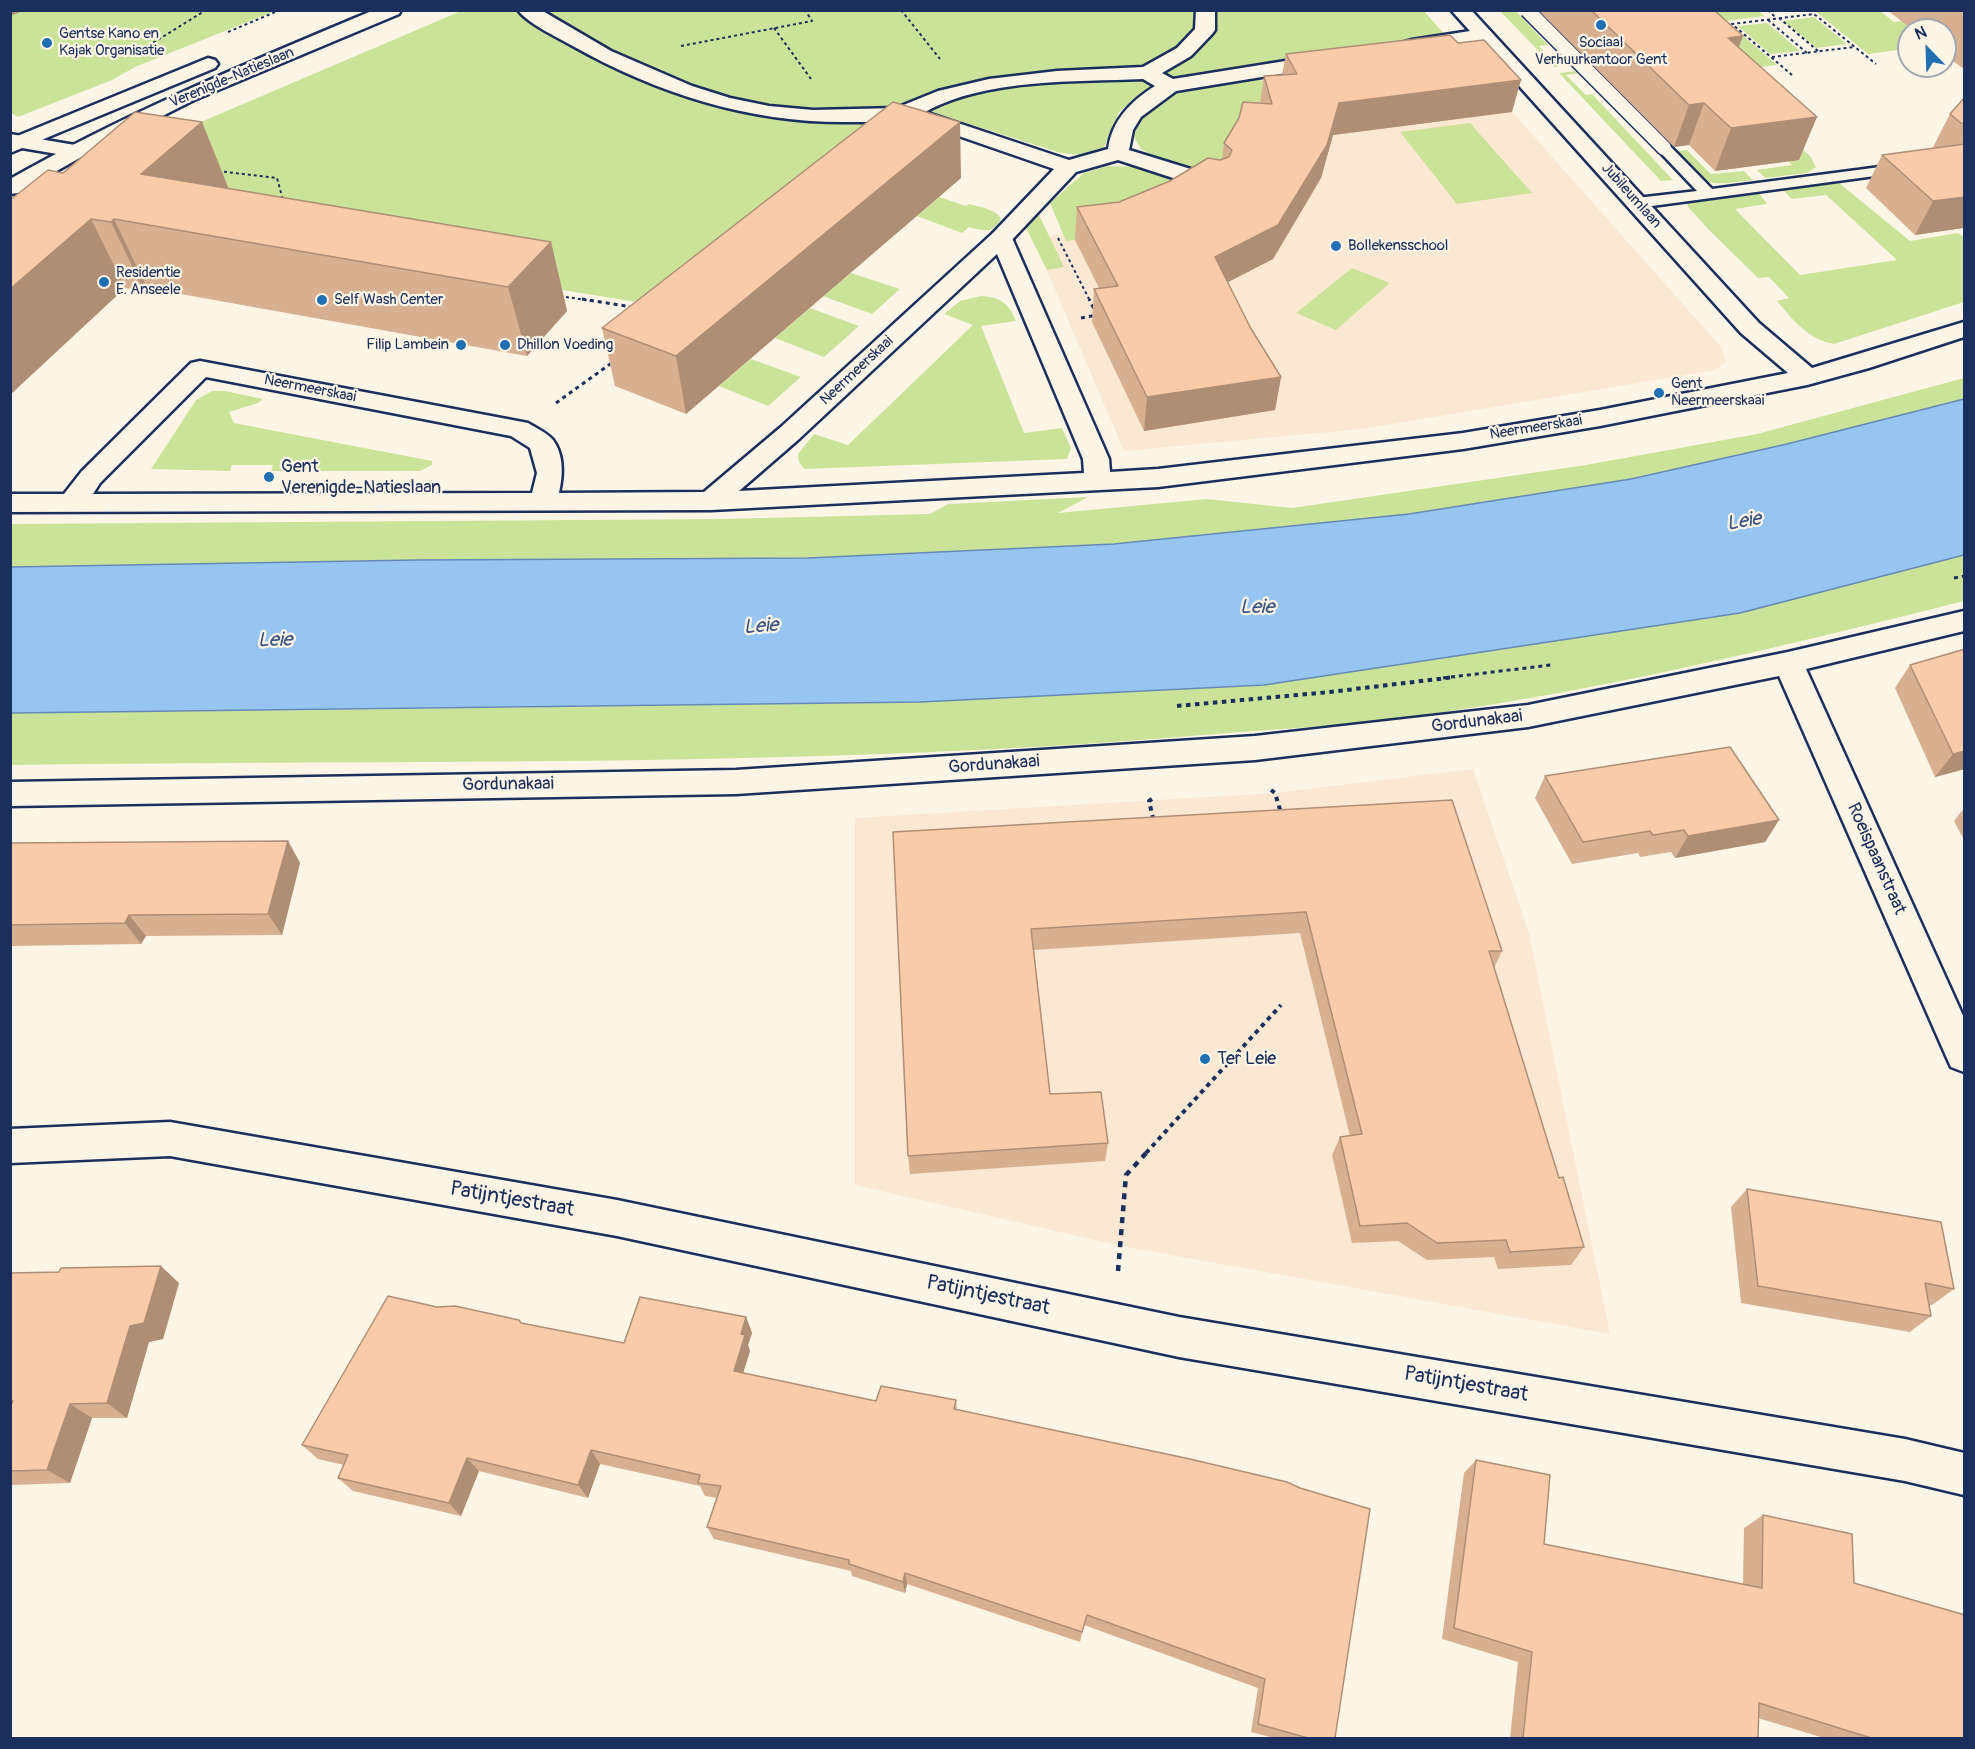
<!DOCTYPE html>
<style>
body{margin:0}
#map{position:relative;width:1975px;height:1749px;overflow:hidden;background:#fcf5e5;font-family:Pangolin,sans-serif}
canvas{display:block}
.frame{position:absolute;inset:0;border:12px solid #1b2f5e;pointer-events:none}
.north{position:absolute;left:1897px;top:18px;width:60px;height:60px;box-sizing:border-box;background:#fcf5e5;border:2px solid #a2a6af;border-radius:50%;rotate:337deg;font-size:16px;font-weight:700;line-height:24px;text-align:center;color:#1b2f5e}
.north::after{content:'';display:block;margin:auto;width:21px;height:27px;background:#1f6fb2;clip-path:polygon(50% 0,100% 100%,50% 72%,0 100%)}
</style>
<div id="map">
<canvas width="1975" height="1749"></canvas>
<div class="frame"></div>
<div class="north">N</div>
</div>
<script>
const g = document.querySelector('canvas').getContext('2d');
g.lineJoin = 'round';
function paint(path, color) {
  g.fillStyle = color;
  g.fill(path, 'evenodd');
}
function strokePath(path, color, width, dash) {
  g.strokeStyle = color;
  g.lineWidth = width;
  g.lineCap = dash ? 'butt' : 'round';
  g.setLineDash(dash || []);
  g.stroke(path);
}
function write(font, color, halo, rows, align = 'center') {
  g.font = font + ' Pangolin,sans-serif';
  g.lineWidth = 4.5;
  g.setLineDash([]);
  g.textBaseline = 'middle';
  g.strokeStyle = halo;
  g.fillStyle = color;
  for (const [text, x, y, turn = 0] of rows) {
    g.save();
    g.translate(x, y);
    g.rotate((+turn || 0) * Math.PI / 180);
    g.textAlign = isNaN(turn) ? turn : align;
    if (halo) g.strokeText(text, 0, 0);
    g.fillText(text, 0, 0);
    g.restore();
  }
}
paint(new Path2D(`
 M1452,44l269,303 5,15 -11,8 -353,59 -238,22 -85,-199 5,-12 12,-6 76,-11 55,-25 44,-116z
 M1473,769l56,164 81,401 -489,-88 -266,-61v-367l420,-25z`), '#fbe8d3');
paint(new Path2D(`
 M1423,10l22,25 -261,43 -38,11 -27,23 -15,36 -22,7 -21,-2 -127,-40 -22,10 -270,180 -390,-64 -112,-91 321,-137z
 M10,11h265l-140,56 -23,13 -94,37 -7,-4z
 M1500,11h16l32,34 -9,1 19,21h-4z
 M1705,11h53l7,5 -39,5 51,44 -45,6z
 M1815,11h65l14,11 17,-2 13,10h-15v21l-4,-2 -37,5z
 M1814,17l33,27 -31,4 -32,-27z
 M1767,23l33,28 -30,3 -32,-28z
 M1578,71l2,2 -14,2 20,20 6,-1 81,86 -12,1 -102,-108z
 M1255,78l8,3 7,8 -41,73 -27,10 -47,-15 -14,-8 -6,-10 -1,-9 5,-10 23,-23 26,-8z
 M1749,100l62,57 5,10 -9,6 -42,5 -8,-8 35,-5 -26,-24z
 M1470,123l62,70 -75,11 -57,-72z
 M1687,150l24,24 33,-3 9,9c-49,6 -44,8 -79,-28z
 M1108,166l32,1 40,11 -60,56 -54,7 -16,-38 34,-30z
 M1839,183l71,58 48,-8 6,4v65l-130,42c-25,-4 -42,-25 -57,-43l12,-3 -20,-21 -11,1 -49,-48 -21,-23 -1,-5 72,-9 8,11 -32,5 65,66 97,-15 -71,-65 -34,4 -9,-9z
 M939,197l27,9 3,-2c11,3 27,5 32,15 -7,15 -19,12 -32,8l-7,6 -45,-17z
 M1039,215l25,52 -17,3 -22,-44z
 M1352,268l38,15 -54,47 -40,-17z
 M851,273l49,16 -28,25 -49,-18z
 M981,296c19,1 28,7 35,25l-35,5 43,107 38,-5 9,20 -4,11 -263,10 -5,-7 -1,-8 16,-20 34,11 125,-120 -29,-11 16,-13z
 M810,308l49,18 -35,31 -49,-19z
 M751,359l50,18 -33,29 -49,-20z
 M1964,378v21l-177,45 -156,35 -222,35 -295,30 -306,14 -391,2 -406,7 -1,-43 710,-5 210,-5 18,-10 140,-7 -30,16 149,-14 85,9 294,-43 171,-31z
 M212,391h13l38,8 -5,4 -29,9 5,11 198,38v4l-12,6h-149l2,-6h-41l-2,6 -79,-2 45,-69z
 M1964,555v46c-191,48 -384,95 -580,119 -56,7 -112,9 -168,14 -401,35 -803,25 -1205,31l-1,-53 314,-2 596,-8 344,-17z`), '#cae399');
const water = new Path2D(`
 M1964,399v156l-224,58 -476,72 -344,17 -909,11v-146l406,-7 391,-2 306,-14 295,-30 222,-35 156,-35z`);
paint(water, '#96c5f1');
strokePath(water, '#6589b6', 1.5);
const service = new Path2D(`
 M1664,144l5,1 43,44 252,-33v8l-327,44 -5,-2 -3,-3 8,-5 60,-7 -38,-40 -2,-3z`);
const pedestrian = new Path2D(`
 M518,10h23l70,41 81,35 38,12 39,8 44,4 83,-2 42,-17 51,-12 68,-8 86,-4 34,-19 18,-19 1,-19h19v20l-3,4 -21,22 -29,17 11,6 156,-25 7,2 3,4 -3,4 -7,2 -153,25 -35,26 -8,13 -4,20 94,29 3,5 -3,5 -8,2 -8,-2 -89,-29 -42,12 -67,71 -8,2 -8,-2 -3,-5 3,-5 61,-64 -147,-51c-19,5 -39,4 -59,4 -99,1 -190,-28 -277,-77 -14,-8 -44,-22 -53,-35zM1143,79l12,7c-24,15 -43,34 -47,63l-39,11 -144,-48c61,-34 150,-30 218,-33z
 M1483,29l7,2 3,4 -3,4 -78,13 -7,-2 -3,-4 3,-4 7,-2z`);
const minor = new Path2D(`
 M1451,10h20l288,313 53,45 152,-46v15l-95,31 -62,17 -207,41 -137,23 -305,38 -447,23 -701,2v-18h54l18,-23 109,-108 9,-2 328,62c8,5 19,10 25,17 11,15 10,36 6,53l145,-1 77,-65 212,-194 8,-2 8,2 3,5 97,221 1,13 48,-3 305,-36 137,-23 188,-37 -47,-40zM997,254l86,205 1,14 -345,18 60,-52zM206,377l305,59 19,12 7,25 -5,20 -439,1 7,-11z
 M10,134l65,11 8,1 3,5 -3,5 -8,1 -65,-11z
 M1964,611v20l-158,38 158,349v54l-13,-5 -5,-11 -167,-380 -251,51 -273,33 -519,34 -726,12v-24l726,-12 519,-34 273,-31 260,-53z
 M170,1122l447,78 562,117 726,122 59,14v42l-59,-14 -726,-124 -562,-121 -447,-80 -160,7v-34z`);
const tertiary = new Path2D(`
 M374,10h27l-2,4 -205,86 -111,56 -65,37 -8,1v-15c118,-67 240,-117 364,-169z
 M208,58l7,2 3,4 -3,4 -205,85v-14z`);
strokePath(service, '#1b2f5e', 5);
strokePath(pedestrian, '#1b2f5e', 5);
strokePath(minor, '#1b2f5e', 5);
strokePath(tertiary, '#1b2f5e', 5);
strokePath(new Path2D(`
 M901,10l39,49
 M1768,10l8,8
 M1779,18l39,33
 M1768,20l39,33
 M774,28l37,51
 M228,32l52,-22
 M148,46l58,-36
 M681,46l131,-25 -7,-11
 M1772,57l82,-10
 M1792,75l-60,-51 82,-10 62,50
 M218,171l59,7 6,22
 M1058,238l32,63
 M560,296l32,5`), '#1b2f5e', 2, [3, 3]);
strokePath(new Path2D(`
 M582,299l50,8
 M1081,318l16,-3 -8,-16
 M556,403l57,-41
 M1954,578l10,-2
 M1443,678l108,-13`), '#1b2f5e', 3, [4, 4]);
strokePath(new Path2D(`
 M1177,706l153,-14 125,-15
 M1271,790l4,3 6,20
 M1152,799l-3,2 5,21
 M1146,1153l135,-148`), '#1b2f5e', 4, [4.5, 4.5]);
strokePath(new Path2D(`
 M1118,1271l8,-96 22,-24`), '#1b2f5e', 4.5, [6, 6]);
paint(service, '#fcf5e5');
paint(pedestrian, '#fcf5e5');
paint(minor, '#fcf5e5');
paint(tertiary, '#fcf5e5');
const serviceBridge = new Path2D(`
 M1527,10l137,138`);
strokePath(serviceBridge, '#1b2f5e', 17, []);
strokePath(serviceBridge, '#fcf5e5', 14);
paint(new Path2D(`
 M1538,10h176l29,26 -4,11 60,113 -84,11 -26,-26 -15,2z
 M1887,10h78v60l-20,-15v-25h-32z
 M1286,54l226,58 -179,23 -12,43 -48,81 -46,23 23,45 31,50 -6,33 -131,21 -52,-109 2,-33 5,-1 -24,-48 2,-33 42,-5 103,-42 2,-17 15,-25 21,-15 4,-27 18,-1z
 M1965,97v133l-2,-2 -48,7 -49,-47 16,-33 53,-7 -2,-1 17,-33z
 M202,122l27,67 322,53 16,69 -40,45 -380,-68 -3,3 -19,-3 -113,105 -2,-1v-192l53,-27z
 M961,178l-275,236 -71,-28 -13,-58z
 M1965,649v120l-30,8 -40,-89 15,-23z
 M1545,776l234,44 -14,22 -90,16 -4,-6 -31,5 -2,-4 -66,11 -37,-66z
 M1452,800l50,151 -8,17 65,210 25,69 -13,18 -73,4 -4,-12 -67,3 -29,-19 -46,2 -20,-88 8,-18 10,-1 -50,-203 -266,17 16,144 58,49 -3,18 -195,13 -2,-18 -15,-324z
 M1965,807v35l-11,-21z
 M288,841l12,22 -18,72 -136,1 -5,8 -131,2v-103z
 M1747,1189l207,100 -22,16h-3l2,11 -21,16 -169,-29 -10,-96z
 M10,1273l169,10 -16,56 -14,3 -22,76h-35l-22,65 -60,2z
 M746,1317l6,16 -4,12 2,6 -7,22 133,28 80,-1 1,9 378,329h-61l-23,-6 7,-44 -174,-63 -4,17 -173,-58 -2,9 -53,-17 -1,-5 -137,-32 -7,-12 10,-29 -12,-2 -5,-10 -100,-22 -12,34 -109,-27 -18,45 -108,-25 -15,-13 6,-13 -26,-6 -16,-14 322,-102z
 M1476,1460l68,84 199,40 1,-56 19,-13 91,68 111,155h-141l-66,-20v20h-248l8,-76 -76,-23 22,-166z`), '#d7af91');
paint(new Path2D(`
 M10,10h15l-15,6z
 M1743,36l-16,41 1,-39z
 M1521,80l-9,32 -179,23 -12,43 -48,81 -62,32 4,-34 124,-154z
 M1704,103l-15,42 -15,2 15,-42z
 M1817,117l-18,43 -84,11 16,-43z
 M202,122l27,68 -88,-16z
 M960,122l1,56 -275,236 -10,-58z
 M1965,197v27l-2,4 -48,7 18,-34z
 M91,219l34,69 -113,105 -2,-3v-101z
 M114,219l33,69 -3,3 -33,-69z
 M551,242l16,69 -40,45 -19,-69z
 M1281,377l-6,33 -131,21 3,-34z
 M1965,751v18l-30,8 18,-23z
 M1779,820l-14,22 -90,16 13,-22z
 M288,841l12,22 -18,72 -14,-21z
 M129,915l17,21 -5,8 -16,-21z
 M161,1266l18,17 -16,56 -14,3 -22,76 -20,-15 23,-77z
 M746,1317l6,16 -4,12 2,6 -11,35 -5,-15 7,-37z
 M70,1404l22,14 -22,65 -23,-13z
 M591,1450l9,14 -12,34 -10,-13z
 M467,1458l12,13 -18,45 -12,-13z
 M905,1573l2,11 -2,9 -2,-11z`), '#af8e76');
const building = new Path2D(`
 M1591,10h123l29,26 -15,2 89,79 -86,11 -27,-25 -15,2z
 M1450,35l8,8 26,-3 37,40 -182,23 -12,42 -49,80 -63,32 35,70 31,50 -134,20 -53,-108 24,-3 -41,-79 42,-5 51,-21 38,-23 12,2 9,-3 3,-7 -8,-7 15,-25 4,-16 29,2 -8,-28 33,-2 -11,-20z
 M1965,97v26h-4l-11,-9z
 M893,102l67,20 -284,234 -74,-28z
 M135,112l67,10 -61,52 410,68 -43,45 -394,-68 -3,3 -20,-3 -81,70v-89l38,-30 15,3z
 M1965,144v53l-32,4 -51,-46z
 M1965,649v102l-12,3 -43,-89z
 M1730,747l49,73 -91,16 -4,-6 -31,5 -3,-4 -67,11 -38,-66z
 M1452,800l50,151h-13l70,227 4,-1 21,70 -74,5 -4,-12 -69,3 -30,-20 -47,3 -20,-89 22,-3 -56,-222 -275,17 19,165 51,-2 7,51 -200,13 -15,-324z
 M288,841l-20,73 -139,1 -4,8 -115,2v-82z
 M1747,1189l194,33 13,67 -29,-6 6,33 -173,-30z
 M161,1266l-17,57 -14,3 -23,77 -37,1 -23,66 -37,1v-64l3,-6h-3v-128l49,-1 2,-4z
 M388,1296l49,11 18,-1 64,14 2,3 103,20 16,-46 106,20 -5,17 4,1 -11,36 142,30 5,-15 75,14 -2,9 236,50 97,23 13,6 70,21 -35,229h-27l-50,-14 7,-45 -178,-64 -5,17 -177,-59 -2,9 -54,-18v-4l-142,-33 14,-41 -23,-3 2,-8 -109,-25 -13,35 -111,-27 -18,45 -111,-25 10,-23 -46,-10z
 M1476,1460l74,15 -6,69 218,44 1,-73 89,19 2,49 111,32v123h-94l-112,-35 -1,35h-235l9,-86 -78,-24z`);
paint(building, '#facba9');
strokePath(building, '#af8e76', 1.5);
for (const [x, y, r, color] of [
 [1601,25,6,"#1f6fb2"],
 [47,43,6,"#1f6fb2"],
 [1336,246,6,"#1f6fb2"],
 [104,282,6,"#1f6fb2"],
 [322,300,6,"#1f6fb2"],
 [461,345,6,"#1f6fb2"],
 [505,345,6,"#1f6fb2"],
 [1659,393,6,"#1f6fb2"],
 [269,477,6,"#1f6fb2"],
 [1205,1059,6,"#1f6fb2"]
]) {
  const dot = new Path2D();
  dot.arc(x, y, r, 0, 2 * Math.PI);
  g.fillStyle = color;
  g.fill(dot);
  strokePath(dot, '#fcf5e5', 2);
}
write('15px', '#1b2f5e', '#fcf5e5', [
 ["Gentse Kano en",59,34],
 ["Kajak Organisatie",59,51],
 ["Sociaal",1601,43,"center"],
 ["Verhuurkantoor Gent",1601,60,"center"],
 ["Bollekensschool",1348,246],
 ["Residentie",116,273],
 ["E. Anseele",116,290],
 ["Self Wash Center",334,300],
 ["Filip Lambein",449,345,"right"],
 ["Dhillon Voeding",517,345],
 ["Gent",1671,384],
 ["Neermeerskaai",1671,401]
], 'left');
write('15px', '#1b2f5e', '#fcf5e5', [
 ["Verenigde-Natieslaan",232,78,-23],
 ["Jubileumlaan",1631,196,48],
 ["Neermeerskaai",857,371,-43],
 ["Neermeerskaai",310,389,11],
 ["Neermeerskaai",1536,428,-9]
]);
write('18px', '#1b2f5e', '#fcf5e5', [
 ["Gent",281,467],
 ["Verenigde-Natieslaan",281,488],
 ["Ter Leie",1217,1059]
], 'left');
write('18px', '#1b2f5e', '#fcf5e5', [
 ["Gordunakaai",1477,722,-7],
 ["Gordunakaai",994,765,-4],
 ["Gordunakaai",508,785,-1],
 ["Roeispaanstraat",1876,859,66]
]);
write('italic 20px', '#3a5483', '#fcf5e5', [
 ["Leie",1744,522,-10],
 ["Leie",1257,608],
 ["Leie",761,627,-4],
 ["Leie",275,641,-1]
]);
write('21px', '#1b2f5e', '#fcf5e5', [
 ["Patijntjestraat",512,1200,10],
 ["Patijntjestraat",988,1296,12],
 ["Patijntjestraat",1466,1385,10]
]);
</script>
